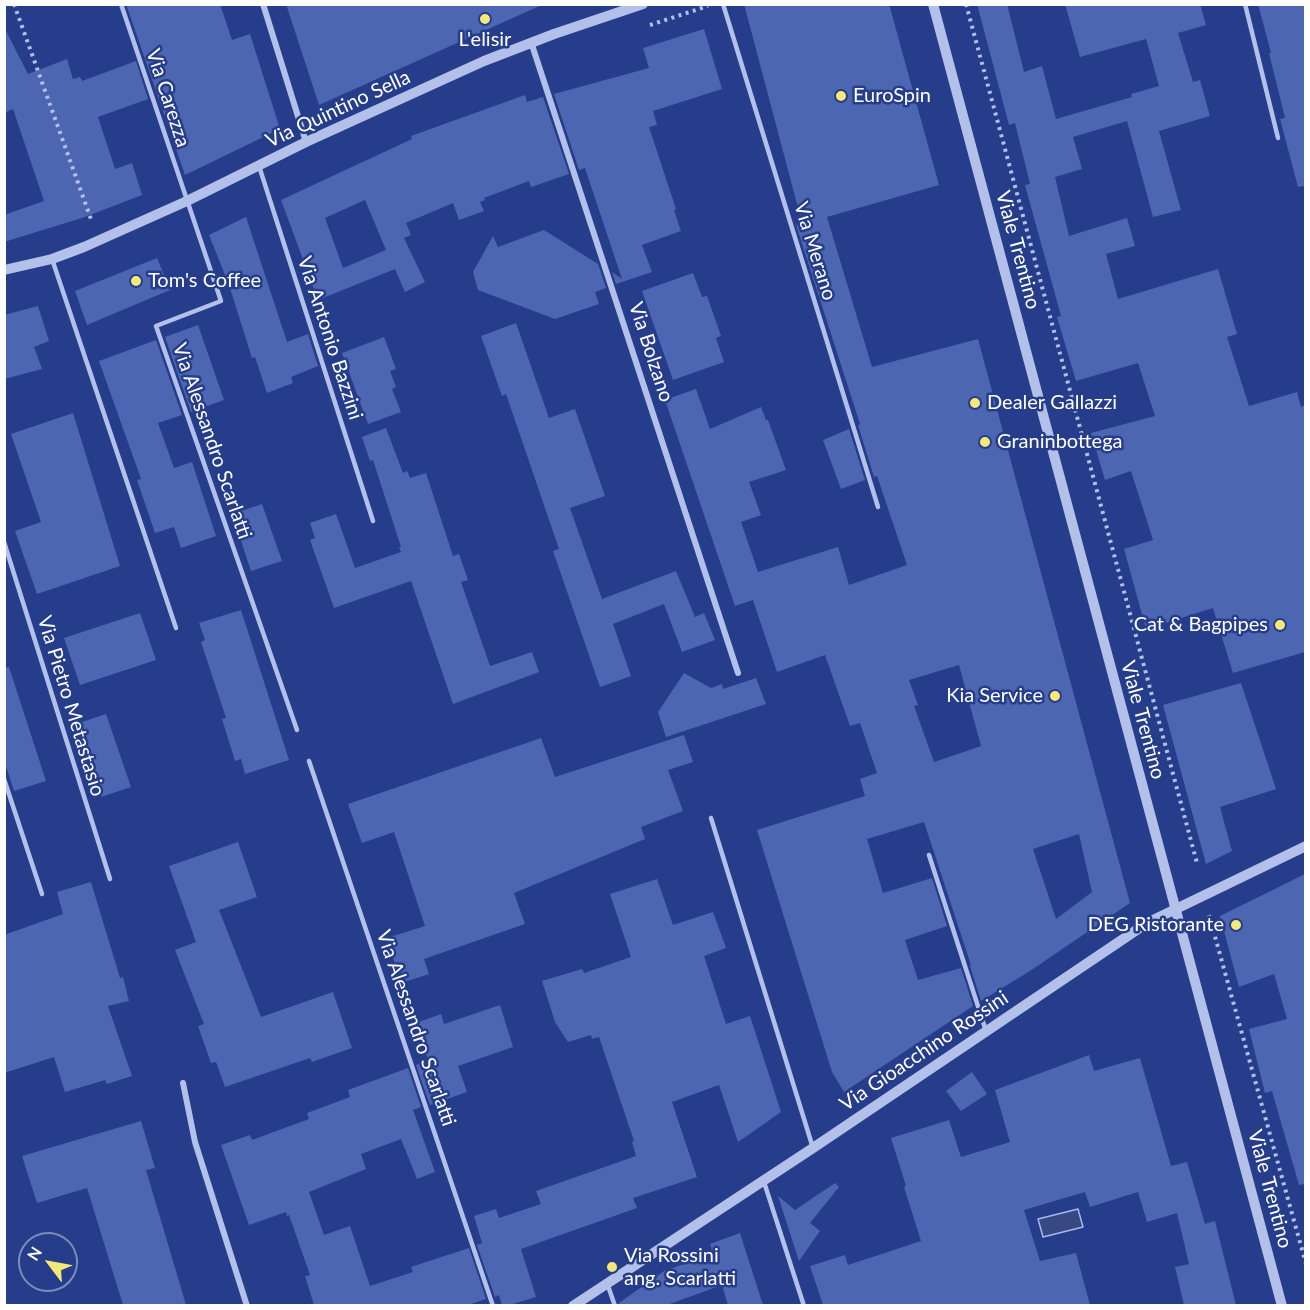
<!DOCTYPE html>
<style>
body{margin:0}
#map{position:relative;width:1310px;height:1310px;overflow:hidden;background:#253d8a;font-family:Lato,sans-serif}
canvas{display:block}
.frame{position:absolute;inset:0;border:6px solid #fff;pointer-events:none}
.north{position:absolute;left:18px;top:1232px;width:60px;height:60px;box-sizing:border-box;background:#253d8a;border:2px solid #7c8bb9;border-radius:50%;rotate:302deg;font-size:16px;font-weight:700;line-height:24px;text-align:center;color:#fff}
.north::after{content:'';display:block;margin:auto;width:21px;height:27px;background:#f4e977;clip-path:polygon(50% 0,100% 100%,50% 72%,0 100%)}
</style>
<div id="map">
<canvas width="1310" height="1310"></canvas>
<div class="frame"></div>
<div class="north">N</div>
</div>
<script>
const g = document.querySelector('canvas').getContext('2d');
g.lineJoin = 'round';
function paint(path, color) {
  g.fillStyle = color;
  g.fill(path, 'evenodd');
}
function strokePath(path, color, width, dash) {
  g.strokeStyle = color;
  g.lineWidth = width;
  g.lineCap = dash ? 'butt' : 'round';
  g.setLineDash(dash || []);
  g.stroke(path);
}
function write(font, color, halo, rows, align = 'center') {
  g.font = font + ' Lato,sans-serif';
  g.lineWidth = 5;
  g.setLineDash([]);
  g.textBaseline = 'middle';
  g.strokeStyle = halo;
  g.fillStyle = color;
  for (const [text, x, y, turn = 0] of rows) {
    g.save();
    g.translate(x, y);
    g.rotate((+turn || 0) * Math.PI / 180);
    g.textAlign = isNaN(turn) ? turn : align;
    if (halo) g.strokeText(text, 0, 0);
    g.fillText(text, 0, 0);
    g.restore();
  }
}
const water = new Path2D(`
 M1078,1209l5,18 -40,10 -5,-18z`);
paint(water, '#384982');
strokePath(water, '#a7b9eb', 1.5);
paint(new Path2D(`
 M126,4h94l12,36 18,-6 30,95 -95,46z
 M286,4h258l-225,101z
 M744,4h145l50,181 -112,32 45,150 106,-28 152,564 -100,68 -49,30 -11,-35 1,-1 -47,-143 -57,17 16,54 49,-15 15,48 -42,14 13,40 43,-12 12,38 -129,86 -12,-20 -75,-242 108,-34 -5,-17 17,-6 -17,-50 -10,3 -25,-71 -48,17 -24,-72 -18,6 -70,-206 31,-11 14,40 51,-22 5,13h2l18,50 -37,12 12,33 -20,7 17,50 80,-25 11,38 58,-20 -30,-89 -3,1 -16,-52 2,-1 -64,-199 6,-2zM959,665l22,81 -47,16 -20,-56 4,-1 -9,-25zM1079,834l13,58 -36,27 -23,-70z
 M977,4h30l17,68 18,-6 14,53 76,-22 -1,-3 28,-8 -13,-47 -66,18 -15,-53h135l6,21 -28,8 15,49 7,-2 10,36 -51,15 22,79 -28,7 -26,-96 -54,16 9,32 -27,8 14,59 58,-18 8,28 -29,8 12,45 100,-30 19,65 -10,3 22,69 48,-14 4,15 4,-2v247l-72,21 -20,-65 -67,21 -22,-80 29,-9 -22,-69 -26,9 -14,-47 64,-17 -17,-53 -62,18 -19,-64 4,-1 -36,-131 5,-1 -15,-61 -6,2z
 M1258,4h47v182l-7,1 -18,-68 5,-1 -16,-65h2z
 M4,27l24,47 39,-15 6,20 7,-2 2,4 54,-20 12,38 -50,18 17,52 17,-6 10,32 -57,22 -81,25v-27l40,-14 -31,-92 -9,4z
 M704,29l18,60 -69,22 4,14 -8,2 27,82 -2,1 7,21 -39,14 10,27 -36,12 -4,-12 10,7 -37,-111 -6,2 -25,-76 95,-26 -6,-20z
 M525,95l2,7 16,-5 26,77 -38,13 -2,-6 -45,17 1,2 -5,2 4,9 -25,9 -6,-17 -47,20 5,12 -7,3 21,44 -20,10 -10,-23 -77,31 -37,-100 131,-61 -1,-3zM365,200l21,50 -43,18 -18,-50z
 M246,217l41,125 21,-8 10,32 -27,11 2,6 -26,10 -12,-36 -3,1 -23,-73 -20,-50z
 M544,230l54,34 8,24 -11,4 4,12 -44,15 -77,-29 -5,-18 20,-36 5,11z
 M157,258l13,32 -83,35 -12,-34z
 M693,273l9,24 5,-1 14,40 -5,2 8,24 -51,18 -31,-89z
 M38,306l11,35 -15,6 8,22 -38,10v-64z
 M516,323l33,95 26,-9 30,87 -35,12 32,91 74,-28 19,46 9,-4 11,27 -33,12 -18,-48 -51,20 18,52 -31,11 -47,-136 6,-2 -53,-155 -4,2 -21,-60z
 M198,325l26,75 -33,12 -26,-75z
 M384,337l12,32 -6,2 6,16 -4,2 9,23 -33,12 -26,-71z
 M156,340l26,75 -24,8 16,45 18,-6 24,74 -35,12 -7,-21 -19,6 -18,-53 4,-1 -42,-118z
 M73,413l47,153 -83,28 -22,-63 26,-9 -30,-88z
 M386,428l17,45 4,-2 3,7 16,-5 27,83 6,-2 9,26 -7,2 29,84 42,-14 7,20 -86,32 -42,-123 -77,27 -24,-68 5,-2 -5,-15 26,-9 19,54 46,-16 -2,-5h2l-28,-87 -3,1 -8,-24z
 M849,429l16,51 -24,9 -18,-49z
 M262,504l20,57 -31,10 -19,-57z
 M241,610l48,150 -44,14 -4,-15 -6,2 -13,-42 4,-1 -25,-76 4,-2 -6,-17z
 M140,613l16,47 -76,25 -16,-47z
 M9,667l37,114 -32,10 -10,-31v-92z
 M684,673l27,15 11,-4 1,5 33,-11 10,26 -100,33 -8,-25z
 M1241,683l35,106 -56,18 12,44 -26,13 -43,-159z
 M106,714l25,73 -30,10 -25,-73z
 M684,735l9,27 -25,8 15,41 -42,16 4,12 -131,54 11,31 -101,35 5,15 -28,9 -14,-45 38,-12 -31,-94 -32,11 -14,-39 193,-66 14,39z
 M238,842l19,55 -38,13 42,107 72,-25 19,56 -40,14 -2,-4 -85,29 -9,-25 -5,1 -13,-37 6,-2 -29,-74 21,-8 -27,-76z
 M1305,874v310l-6,1 -27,-94 -7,2 -16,-64 38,-10 -13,-45 -35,13 -19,-71z
 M657,879l16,46 40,-13 13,36 -22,8 22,68 24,-8 31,96 -43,30 -19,-57 -47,17 25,75 -64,21 4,10 -116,41 15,48 -26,8h-8l-3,-10 -4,2 -18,-52 5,-2 -8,-27 22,-7 3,9 42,-14 -5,-13 100,-35 -4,-14 2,-1 -35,-104 -7,2 -1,-4 -23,7 -13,-20 -13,-41 40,-12 2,4 47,-16 -21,-63z
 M91,882l29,96 3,-1 6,24 -21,5 24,70 -25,8 -2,-4 -40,12 -11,-35 -50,16v-138l59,-21 -6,-22z
 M500,1005l13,42 -55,19 9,26 -37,13 -14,-40 12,-5 -12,-37 25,-9 3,10z
 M1089,1055l5,16 46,-13 31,108 16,-4 18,62 10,-3 21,84h-52l-9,-38 14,-3 -12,-51 -30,9 -9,-30 -48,15 -5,-15 -61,18 16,51 36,-8 14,52h-267l-13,-39 35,-11 3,10 73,-24 -17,-54 2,-1 -15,-48 58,-18 12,37 49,-15 -15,-52z
 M408,1068l13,39 -8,3 22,62 -18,7 -16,-40 -40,15 5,15 -57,23 15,43 26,-9 20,60 43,-14 -2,-5 58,-19 17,51 -18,6h-154l-9,-29 5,-1 -21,-60 -2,1 -1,-4 -37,13 -28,-80 29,-10 2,5 57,-21 -2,-6 43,-16 -2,-7z
 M972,1072l15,22 -26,17 -15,-20z
 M141,1121l14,47 -9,2 40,135h-63l-36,-117 -50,15 -15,-47z
 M835,1183l4,4 -29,36 10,8 -21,30 -21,-65 17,14z
 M740,1233l23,72h-35l-6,-20 -55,20h-48v-2l45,-32 49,-17 -3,-10z`), '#4d66b2');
strokePath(new Path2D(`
 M14,4l78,218
 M966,4l231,859
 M650,25l58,-19
 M1209,915l97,349`), '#b3c0ea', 4, [3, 4.5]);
strokePath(new Path2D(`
 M121,4l100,297 -65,25 141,404
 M723,4l155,503
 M1245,4l33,134
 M259,166l114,355
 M52,259l124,369
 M4,542l106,337
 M309,761l184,545
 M4,779l38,115
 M711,818l102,330
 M929,855l57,176
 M764,1182l40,124
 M607,1283l8,23`), '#b3c0ea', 4.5);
strokePath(new Path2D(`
 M263,4l43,138
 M531,42l207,631
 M183,1083l12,59 52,164`), '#b3c0ea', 6);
strokePath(new Path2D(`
 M933,4l349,1302
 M4,270l48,-11 32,-12 103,-46 119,-59 178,-81 70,-27 89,-30
 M573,1306l240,-158 334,-225 159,-77`), '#b3c0ea', 10);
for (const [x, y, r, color] of [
 [485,19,6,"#f4e977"],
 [841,96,6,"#f4e977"],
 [136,281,6,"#f4e977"],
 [975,403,6,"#f4e977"],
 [985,442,6,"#f4e977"],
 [1280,625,6,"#f4e977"],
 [1055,696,6,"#f4e977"],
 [1236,925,6,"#f4e977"],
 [612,1267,6,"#f4e977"]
]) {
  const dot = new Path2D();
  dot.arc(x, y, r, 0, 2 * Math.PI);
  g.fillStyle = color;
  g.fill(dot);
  strokePath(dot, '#253d8a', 2);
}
write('20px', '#fff', '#253d8a', [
 ["L'elisir",485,40,"center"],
 ["EuroSpin",853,96],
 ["Tom's Coffee",148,281],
 ["Dealer Gallazzi",987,403],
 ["Graninbottega",997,442],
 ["Cat & Bagpipes",1268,625,"right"],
 ["Kia Service",1043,696,"right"],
 ["DEG Ristorante",1224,925,"right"],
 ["Via Rossini",624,1256],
 ["ang. Scarlatti",624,1279]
], 'left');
write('20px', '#fff', '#253d8a', [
 ["Via Carezza",168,98,72],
 ["Via Quintino Sella",338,109,-25],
 ["Viale Trentino",1018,250,75],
 ["Via Merano",815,251,73],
 ["Via Antonio Bazzini",330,338,72],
 ["Via Bolzano",651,352,72],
 ["Via Alessandro Scarlatti",212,441,71],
 ["Via Pietro Metastasio",71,706,73],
 ["Viale Trentino",1143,720,75],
 ["Via Alessandro Scarlatti",416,1028,71],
 ["Via Gioacchino Rossini",924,1051,-34],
 ["Viale Trentino",1270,1189,75]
]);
</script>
